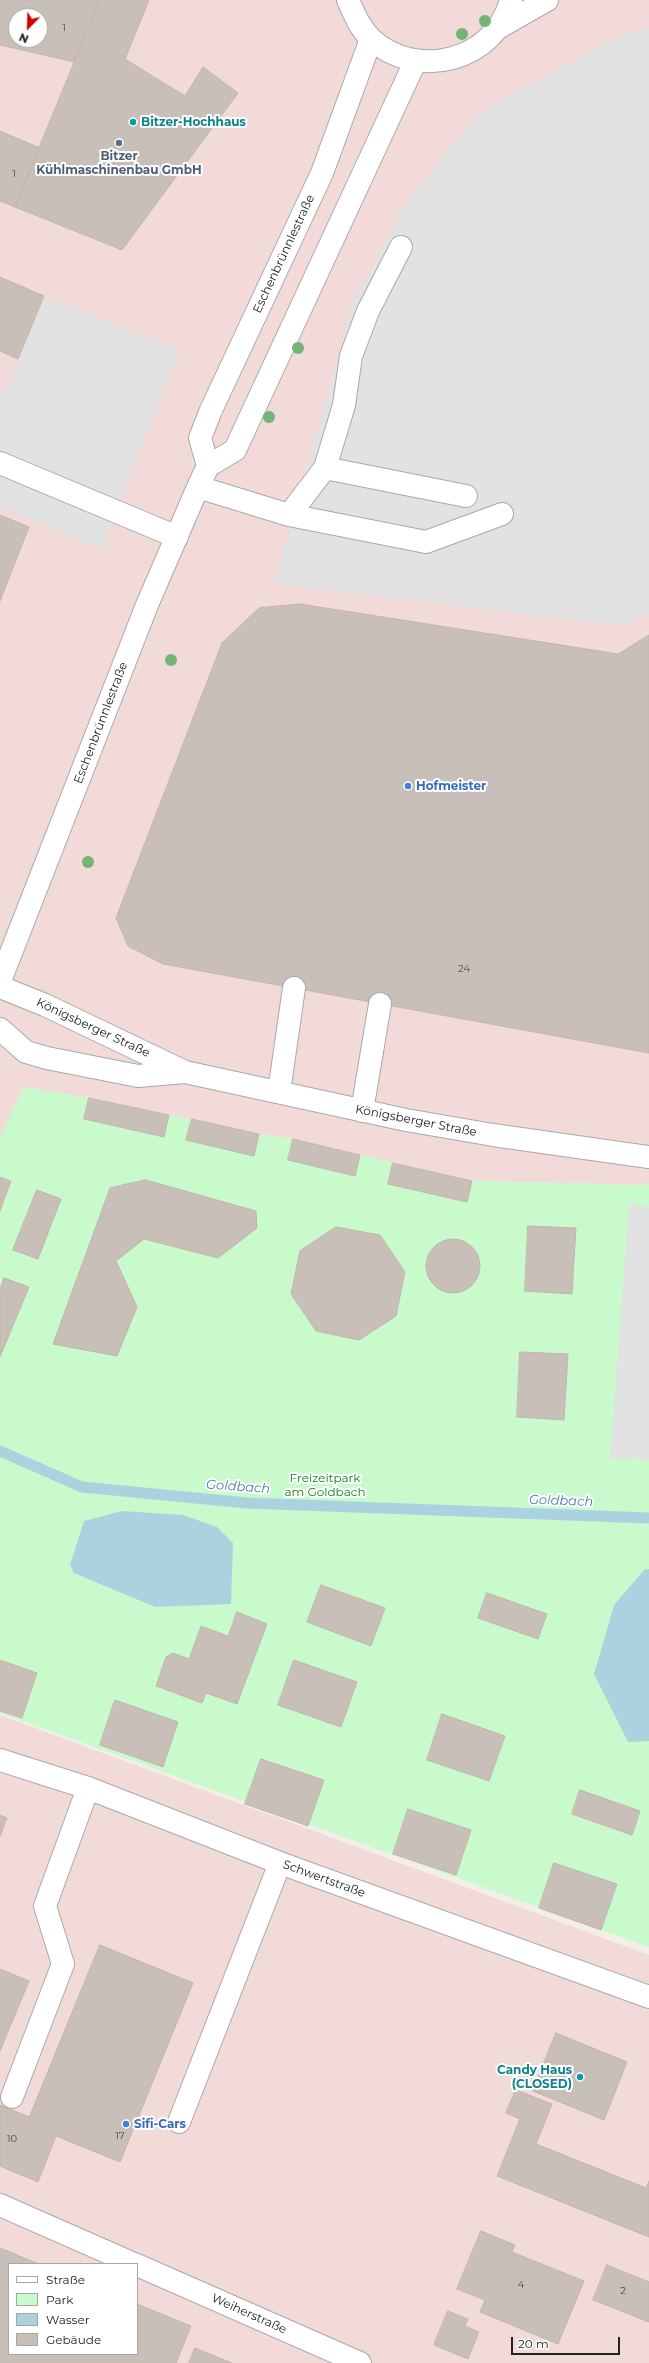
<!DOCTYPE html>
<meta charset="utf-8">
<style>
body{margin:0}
#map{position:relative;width:649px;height:2363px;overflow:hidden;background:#f2efe9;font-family:Montserrat,sans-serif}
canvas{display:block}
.legend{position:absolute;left:8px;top:2263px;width:130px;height:92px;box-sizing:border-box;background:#fff;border:1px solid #a7a7a7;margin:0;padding:5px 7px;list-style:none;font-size:12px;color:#222}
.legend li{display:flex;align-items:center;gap:8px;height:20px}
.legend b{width:20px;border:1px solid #a7a7a7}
.north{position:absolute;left:8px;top:8px;width:40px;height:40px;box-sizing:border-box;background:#fff;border:1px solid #a7a7a7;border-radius:50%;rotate:203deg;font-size:11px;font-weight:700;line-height:16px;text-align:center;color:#222}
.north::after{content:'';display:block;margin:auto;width:14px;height:18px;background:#d40000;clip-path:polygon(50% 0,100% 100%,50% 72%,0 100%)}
.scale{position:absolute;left:511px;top:2337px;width:109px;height:18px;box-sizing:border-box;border:2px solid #222;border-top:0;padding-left:5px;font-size:12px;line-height:14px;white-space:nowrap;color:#222;-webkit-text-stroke:3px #fff;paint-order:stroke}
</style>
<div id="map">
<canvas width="649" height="2363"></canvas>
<ul class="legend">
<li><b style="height:5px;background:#fff"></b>Straße</li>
<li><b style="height:11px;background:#c8facc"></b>Park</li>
<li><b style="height:11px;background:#aad3df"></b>Wasser</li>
<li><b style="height:11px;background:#c7bfb8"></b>Gebäude</li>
</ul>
<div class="north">N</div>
<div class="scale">20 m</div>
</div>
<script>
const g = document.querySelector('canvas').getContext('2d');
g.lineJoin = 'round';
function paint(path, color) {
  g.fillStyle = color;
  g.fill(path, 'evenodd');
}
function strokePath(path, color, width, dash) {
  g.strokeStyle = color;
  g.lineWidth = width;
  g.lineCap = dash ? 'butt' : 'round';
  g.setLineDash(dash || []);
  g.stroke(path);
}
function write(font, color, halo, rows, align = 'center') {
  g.font = font + ' Montserrat,sans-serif';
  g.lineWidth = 4;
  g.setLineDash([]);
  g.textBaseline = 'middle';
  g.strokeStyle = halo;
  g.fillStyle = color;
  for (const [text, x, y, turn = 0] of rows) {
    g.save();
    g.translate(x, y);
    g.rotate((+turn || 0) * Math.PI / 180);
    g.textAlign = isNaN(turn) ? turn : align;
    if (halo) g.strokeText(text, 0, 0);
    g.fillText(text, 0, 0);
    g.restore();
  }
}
paint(new Path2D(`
 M0,0h649v1185l-177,-4 -179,-42 -34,-5 -170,-36 -65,-11 -24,50zM16,16h24v24h-24z
 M0,1715l649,240v408h-649zM9,2264h128v90h-128z`), '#f2dad9');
paint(new Path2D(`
 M24,1087l65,11 170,36 34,5 179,42 177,4v762l-649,-234v-576z`), '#c8facc');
paint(new Path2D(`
 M649,28v584l-23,14 -352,-42 80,-285 56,-103 70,-83 144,-81z
 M44,296l135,54 -77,199 -102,-42v-117l6,2z
 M629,1205l20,2v253l-39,-2z`), '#e2e2e2');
paint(new Path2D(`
 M122,1511l61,4 34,12 16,16 -2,61 -76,3 -81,-34 -4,-8 14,-44z
 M645,1569h4v172l-21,1 -34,-68 20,-69z`), '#aad3df');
strokePath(new Path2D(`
 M0,1451l82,36 165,16 402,15`), '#aad3df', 11);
const building = new Path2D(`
 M0,0h100l-26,62 -74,-17zM16,16h24v24h-24z
 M100,0h49l-24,59 60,37 18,-29 35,26 -116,157 -107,-43z
 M0,131l40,17 -25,59 -15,-6z
 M0,277l44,19 -26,63 -18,-8z
 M0,515l29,12 -29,74z
 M300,604l318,50 31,-19v418l-486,-89 -35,-18 -12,-28 106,-275 37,-35z
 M89,1098l80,17 -5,22 -80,-18z
 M192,1119l67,15 -5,22 -68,-16z
 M293,1139l67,16 -5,21 -67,-16z
 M393,1163l79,18 -5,21 -79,-18z
 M0,1177l11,4 -11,30z
 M146,1180l110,31 1,17 -39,30 -74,-19 -28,22 21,46 -20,49 -64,-12 57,-156z
 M37,1190l24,9 -23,60 -25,-9z
 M528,1226l48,2 -4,66 -47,-3z
 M336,1227l44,8 25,37 -9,44 -37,24 -43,-9 -25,-37 9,-43z
 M426 1266a27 27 0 1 1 54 0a27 27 0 1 1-54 0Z
 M4,1278l25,9 -29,70v-67z
 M520,1352l48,2 -4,66 -47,-3z
 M321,1585l64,23 -14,38 -64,-24z
 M487,1593l60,21 -9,25 -60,-21z
 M237,1612l30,12 -30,80 -31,-11 -4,10 -46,-17 10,-29 7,-4 16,6 12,-33 27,10z
 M0,1660l37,13 -15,45 -22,-7z
 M294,1660l63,22 -16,45 -63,-22z
 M115,1700l63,22 -15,45 -63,-22z
 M442,1714l63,22 -16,45 -62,-21z
 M261,1759l63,21 -16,46 -63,-22z
 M580,1790l60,21 -8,24 -60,-21z
 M408,1809l63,21 -15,45 -63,-21z
 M0,1815l7,3 -7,18z
 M554,1863l63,21 -16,46 -62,-22z
 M100,1945l93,38 -73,179 -64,-26 -18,46 -38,-16v-61l29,12z
 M0,1969l29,12 -29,70z
 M556,2033l71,29 -23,58 -71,-29z
 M516,2090l36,14 -16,40 110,44 3,-7v56l-152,-61 23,-57 -14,-6z
 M481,2231l34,14 -3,7 72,29 -26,63 -78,-32 5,-12 -28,-11z
 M0,2248l39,16h-30v90h128v-50l54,22 -15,37h-176z
 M607,2265l42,17v40l-56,-22z
 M448,2311l20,8 -3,7 14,6 -11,27 -34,-14z
 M195,2348l37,15h-43z`);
paint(building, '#c7bfb8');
strokePath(building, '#c4b6ab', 1);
const minor = new Path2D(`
 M348,0c6,14 12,28 23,39 46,42 124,22 140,-39
 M498,28l49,-28
 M0,463l177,74
 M208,466l-8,-28 11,-28 111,-237 49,-134
 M325,468l141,28
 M198,487l91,28 137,27 76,-28
 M289,515l36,-47 19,-63 7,-49 17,-45 33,-64
 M0,981l147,-376 51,-118 10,-21 27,-16 180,-388
 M0,987l45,18 140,67 221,48 87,15 156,22
 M0,1029l26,23 21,6 91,18 47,-4
 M279,1092l15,-104
 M362,1111l18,-107
 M0,1760l88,28 192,75 369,134
 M12,2097l51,-133 -18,-58 43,-118
 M179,2122l101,-259
 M0,2205l134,59
 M137,2265l223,98`);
strokePath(minor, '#a9a9a9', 24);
strokePath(minor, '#fff', 22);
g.fillStyle = '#74b475';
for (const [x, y] of [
 [485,21],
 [462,34],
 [298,348],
 [269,417],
 [171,660],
 [88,862]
]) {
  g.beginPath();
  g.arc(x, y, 6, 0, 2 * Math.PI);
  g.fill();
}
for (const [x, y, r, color] of [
 [133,122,4,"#0f9aa8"],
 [119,143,4,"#5c6f8a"],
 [408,786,4,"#3f7fe0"],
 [580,2077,4,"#0f9aa8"],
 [126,2124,4,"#3f7fe0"]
]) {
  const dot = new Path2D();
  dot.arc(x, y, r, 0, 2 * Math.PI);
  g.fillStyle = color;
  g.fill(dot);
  strokePath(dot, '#fff', 1.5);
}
write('10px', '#4b4948', null, [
 ["1",64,28],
 ["1",14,174],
 ["24",464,969],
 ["17",120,2136],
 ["10",12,2139],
 ["4",521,2285],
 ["2",623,2291]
]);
write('bold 12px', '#0d838f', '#fff', [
 ["Bitzer-Hochhaus",141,122],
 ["Candy Haus",572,2070,"right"],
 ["(CLOSED)",572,2084,"right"]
], 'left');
write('bold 12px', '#4e5e75', '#fff', [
 ["Bitzer",119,156],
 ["Kühlmaschinenbau GmbH",119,170]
]);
write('12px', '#222', '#fff', [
 ["Eschenbrünnlestraße",284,254,-65],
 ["Eschenbrünnlestraße",101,723,-69],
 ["Königsberger Straße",93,1028,25],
 ["Königsberger Straße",416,1121,11],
 ["Schwertstraße",324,1879,20],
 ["Weiherstraße",249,2314,24]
]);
write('bold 12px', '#366cbe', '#fff', [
 ["Hofmeister",416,786],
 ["Sifi-Cars",134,2124]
], 'left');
write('12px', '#0c8416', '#fff', [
 ["Freizeitpark",325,1478],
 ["am Goldbach",325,1492]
]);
write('italic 13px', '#4a7aab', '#fff', [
 ["Goldbach",238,1487,4],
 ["Goldbach",561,1501,2]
]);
</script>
